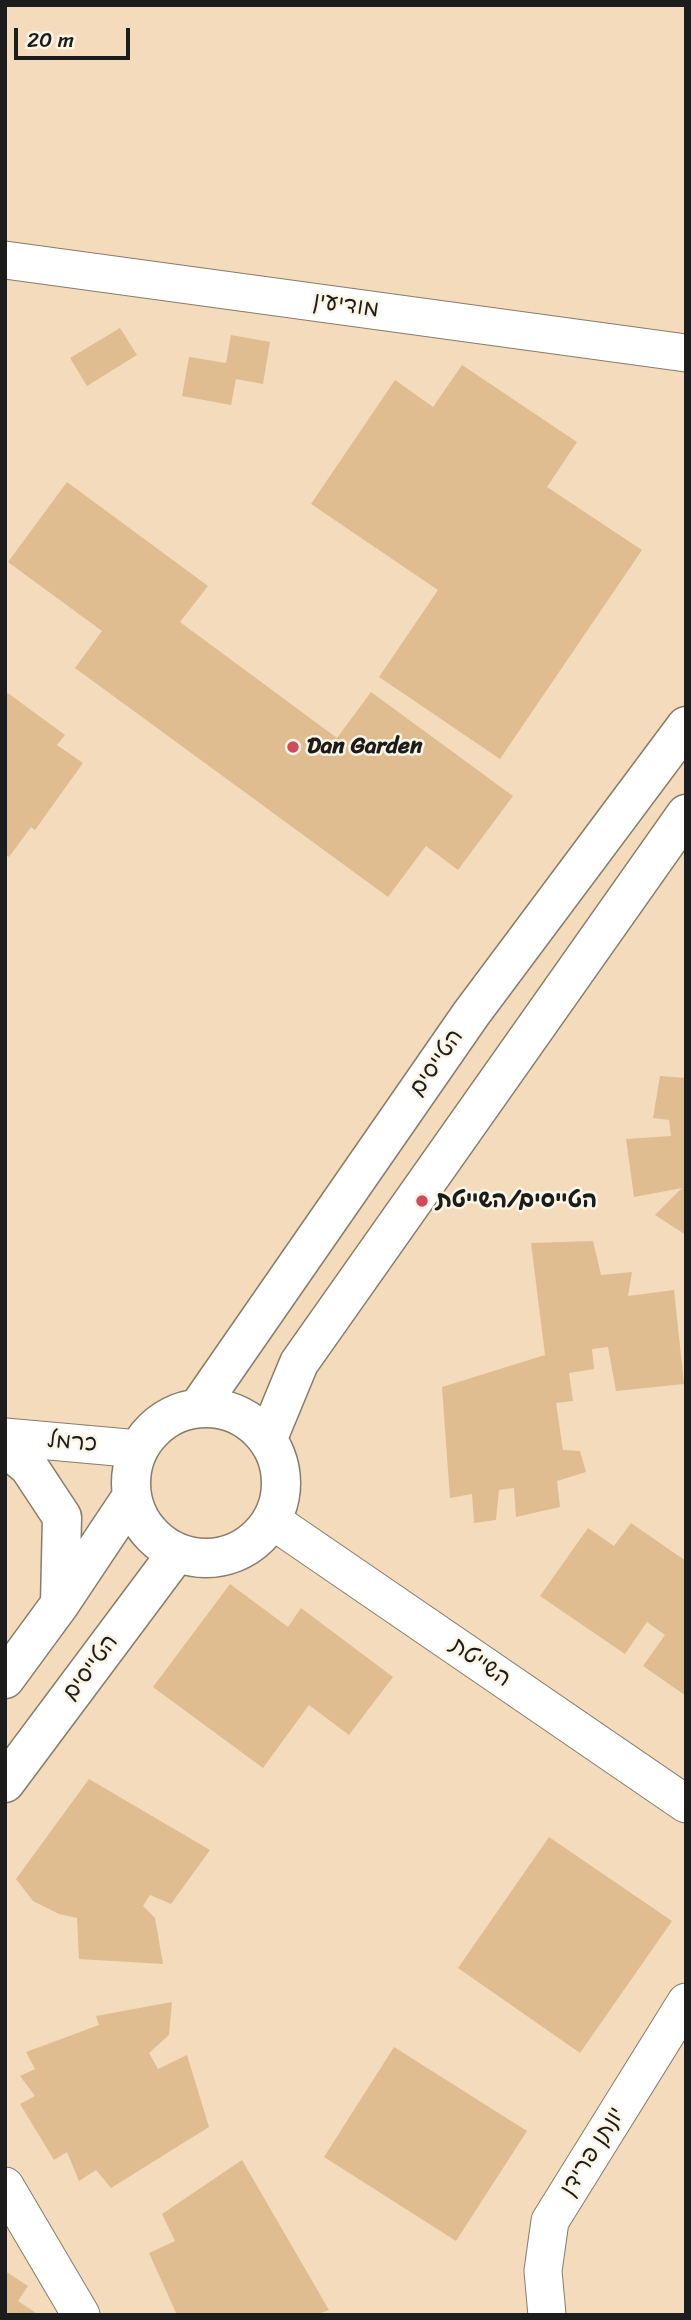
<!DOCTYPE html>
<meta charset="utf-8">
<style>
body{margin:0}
#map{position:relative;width:691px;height:2320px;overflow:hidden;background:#f3dbbc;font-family:Sriracha,sans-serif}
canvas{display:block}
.frame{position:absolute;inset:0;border:7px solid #1c1c1c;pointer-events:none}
.scale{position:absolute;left:14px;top:28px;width:116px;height:32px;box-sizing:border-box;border:4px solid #1c1c1c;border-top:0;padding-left:9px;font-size:21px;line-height:24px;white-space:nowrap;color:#1c1c1c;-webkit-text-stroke:5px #fcf5e5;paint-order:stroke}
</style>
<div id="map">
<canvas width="691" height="2320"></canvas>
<div class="frame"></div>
<div class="scale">20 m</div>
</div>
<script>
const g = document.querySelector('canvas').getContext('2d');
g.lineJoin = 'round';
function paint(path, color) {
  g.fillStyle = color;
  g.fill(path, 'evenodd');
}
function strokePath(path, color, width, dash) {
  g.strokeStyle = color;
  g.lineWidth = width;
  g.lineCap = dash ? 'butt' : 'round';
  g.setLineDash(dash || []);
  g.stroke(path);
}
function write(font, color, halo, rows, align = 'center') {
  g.font = font + ' Sriracha,"Playpen Sans Hebrew",sans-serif';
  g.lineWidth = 5;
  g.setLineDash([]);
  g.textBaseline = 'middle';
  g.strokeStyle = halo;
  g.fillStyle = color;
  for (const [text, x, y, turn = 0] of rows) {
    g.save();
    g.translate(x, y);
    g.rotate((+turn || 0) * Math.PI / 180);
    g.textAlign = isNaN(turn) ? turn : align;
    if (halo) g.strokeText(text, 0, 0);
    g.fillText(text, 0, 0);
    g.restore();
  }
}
paint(new Path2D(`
 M120,328l17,27 -50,31 -17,-28z
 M231,335l39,7 -7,42 -27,-5 -5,26 -49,-9 7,-39 37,6z
 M462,365l115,77 -30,45 95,63 -142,209 -121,-82 59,-87 -127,-86 84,-124 38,27z
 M67,482l141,104 -28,36 157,116 34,-46 142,104 -55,74 -32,-24 -38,51 -313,-229 27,-37 -94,-69z
 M5,691l60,44 -8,10 26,18 -48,67 -4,-3 -22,30 -4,-3z
 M660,1076l26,2v157l-31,-20 27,-27 -48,9 -8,-58 45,-3 -2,-16 -16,-2z
 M593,1241l8,34 31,-3 -4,24 46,-6 10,94 -68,7 -8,-44 -16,2 2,20 -25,4 4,28 -17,2 7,47 17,1 6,21 -29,9 3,26 -44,10 -2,-29 -15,2 -3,30 -22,3 -2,-29 -22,4 -8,-111 103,-32 -14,-112z
 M631,1523l55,38v135l-43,-30 22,-31 -18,-13 -22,32 -85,-58 48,-68 26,18z
 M230,1584l58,43 13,-19 92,69 -44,58 -40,-30 -46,63 -110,-81z
 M89,1779l121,71 -39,54 -21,-9 -7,11 12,12 8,46 -84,-5 -2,-41 -18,-4 -26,-13 -17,-22z
 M549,1837l123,84 -92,132 -122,-85z
 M172,2002l-3,33 -20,18 9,16 29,-14 22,72 -98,61 -15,-18 -17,11 -12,-29 -13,8 -34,-56 15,-8 -15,-20 15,-7 -9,-17 73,-27 -3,-9z
 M394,2047l133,84 -71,110 -132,-84z
 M242,2160l87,150 -14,5h-138l-28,-62 26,-12 -13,-27z
 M5,2271l23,15 -10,15 21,14h-34z`), '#e0bd91');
const street = new Path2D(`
 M5,260l681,93
 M5,1437l134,12
 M273,1521l413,283
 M5,2186l76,129
 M547,2315l-4,-44 7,-50 136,-219`);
const secondary = new Path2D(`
 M198,1408l273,-394 215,-288
 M131 1483a75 75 0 1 1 150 0a75 75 0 1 1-150 0Z
 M268,1438l31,-75 387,-549
 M5,1447l24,20 33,50 -2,87
 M5,1679l55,-75 72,-108
 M5,1783l171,-229`);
strokePath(street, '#887c6c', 39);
strokePath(secondary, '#887c6c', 41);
strokePath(street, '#fff', 37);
strokePath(secondary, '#fff', 38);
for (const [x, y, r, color] of [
 [293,747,7,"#d1495b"],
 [422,1201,7,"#d1495b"]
]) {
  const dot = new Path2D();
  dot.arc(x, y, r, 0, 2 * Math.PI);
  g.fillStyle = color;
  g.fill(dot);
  strokePath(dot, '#fcf5e5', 2.5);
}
write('23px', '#1c1c1c', '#fcf5e5', [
 ["מודיעין",346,306,8],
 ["הטייסים",437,1063,-55],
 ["כרמל",72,1443,5],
 ["השייטת",480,1663,35],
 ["הטייסים",91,1668,-53],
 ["יונתן פרידן",593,2152,-58]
]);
write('bold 23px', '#1c1c1c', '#fcf5e5', [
 ["Dan Garden",307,747],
 ["הטייסים/השייטת",436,1201]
], 'left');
</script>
